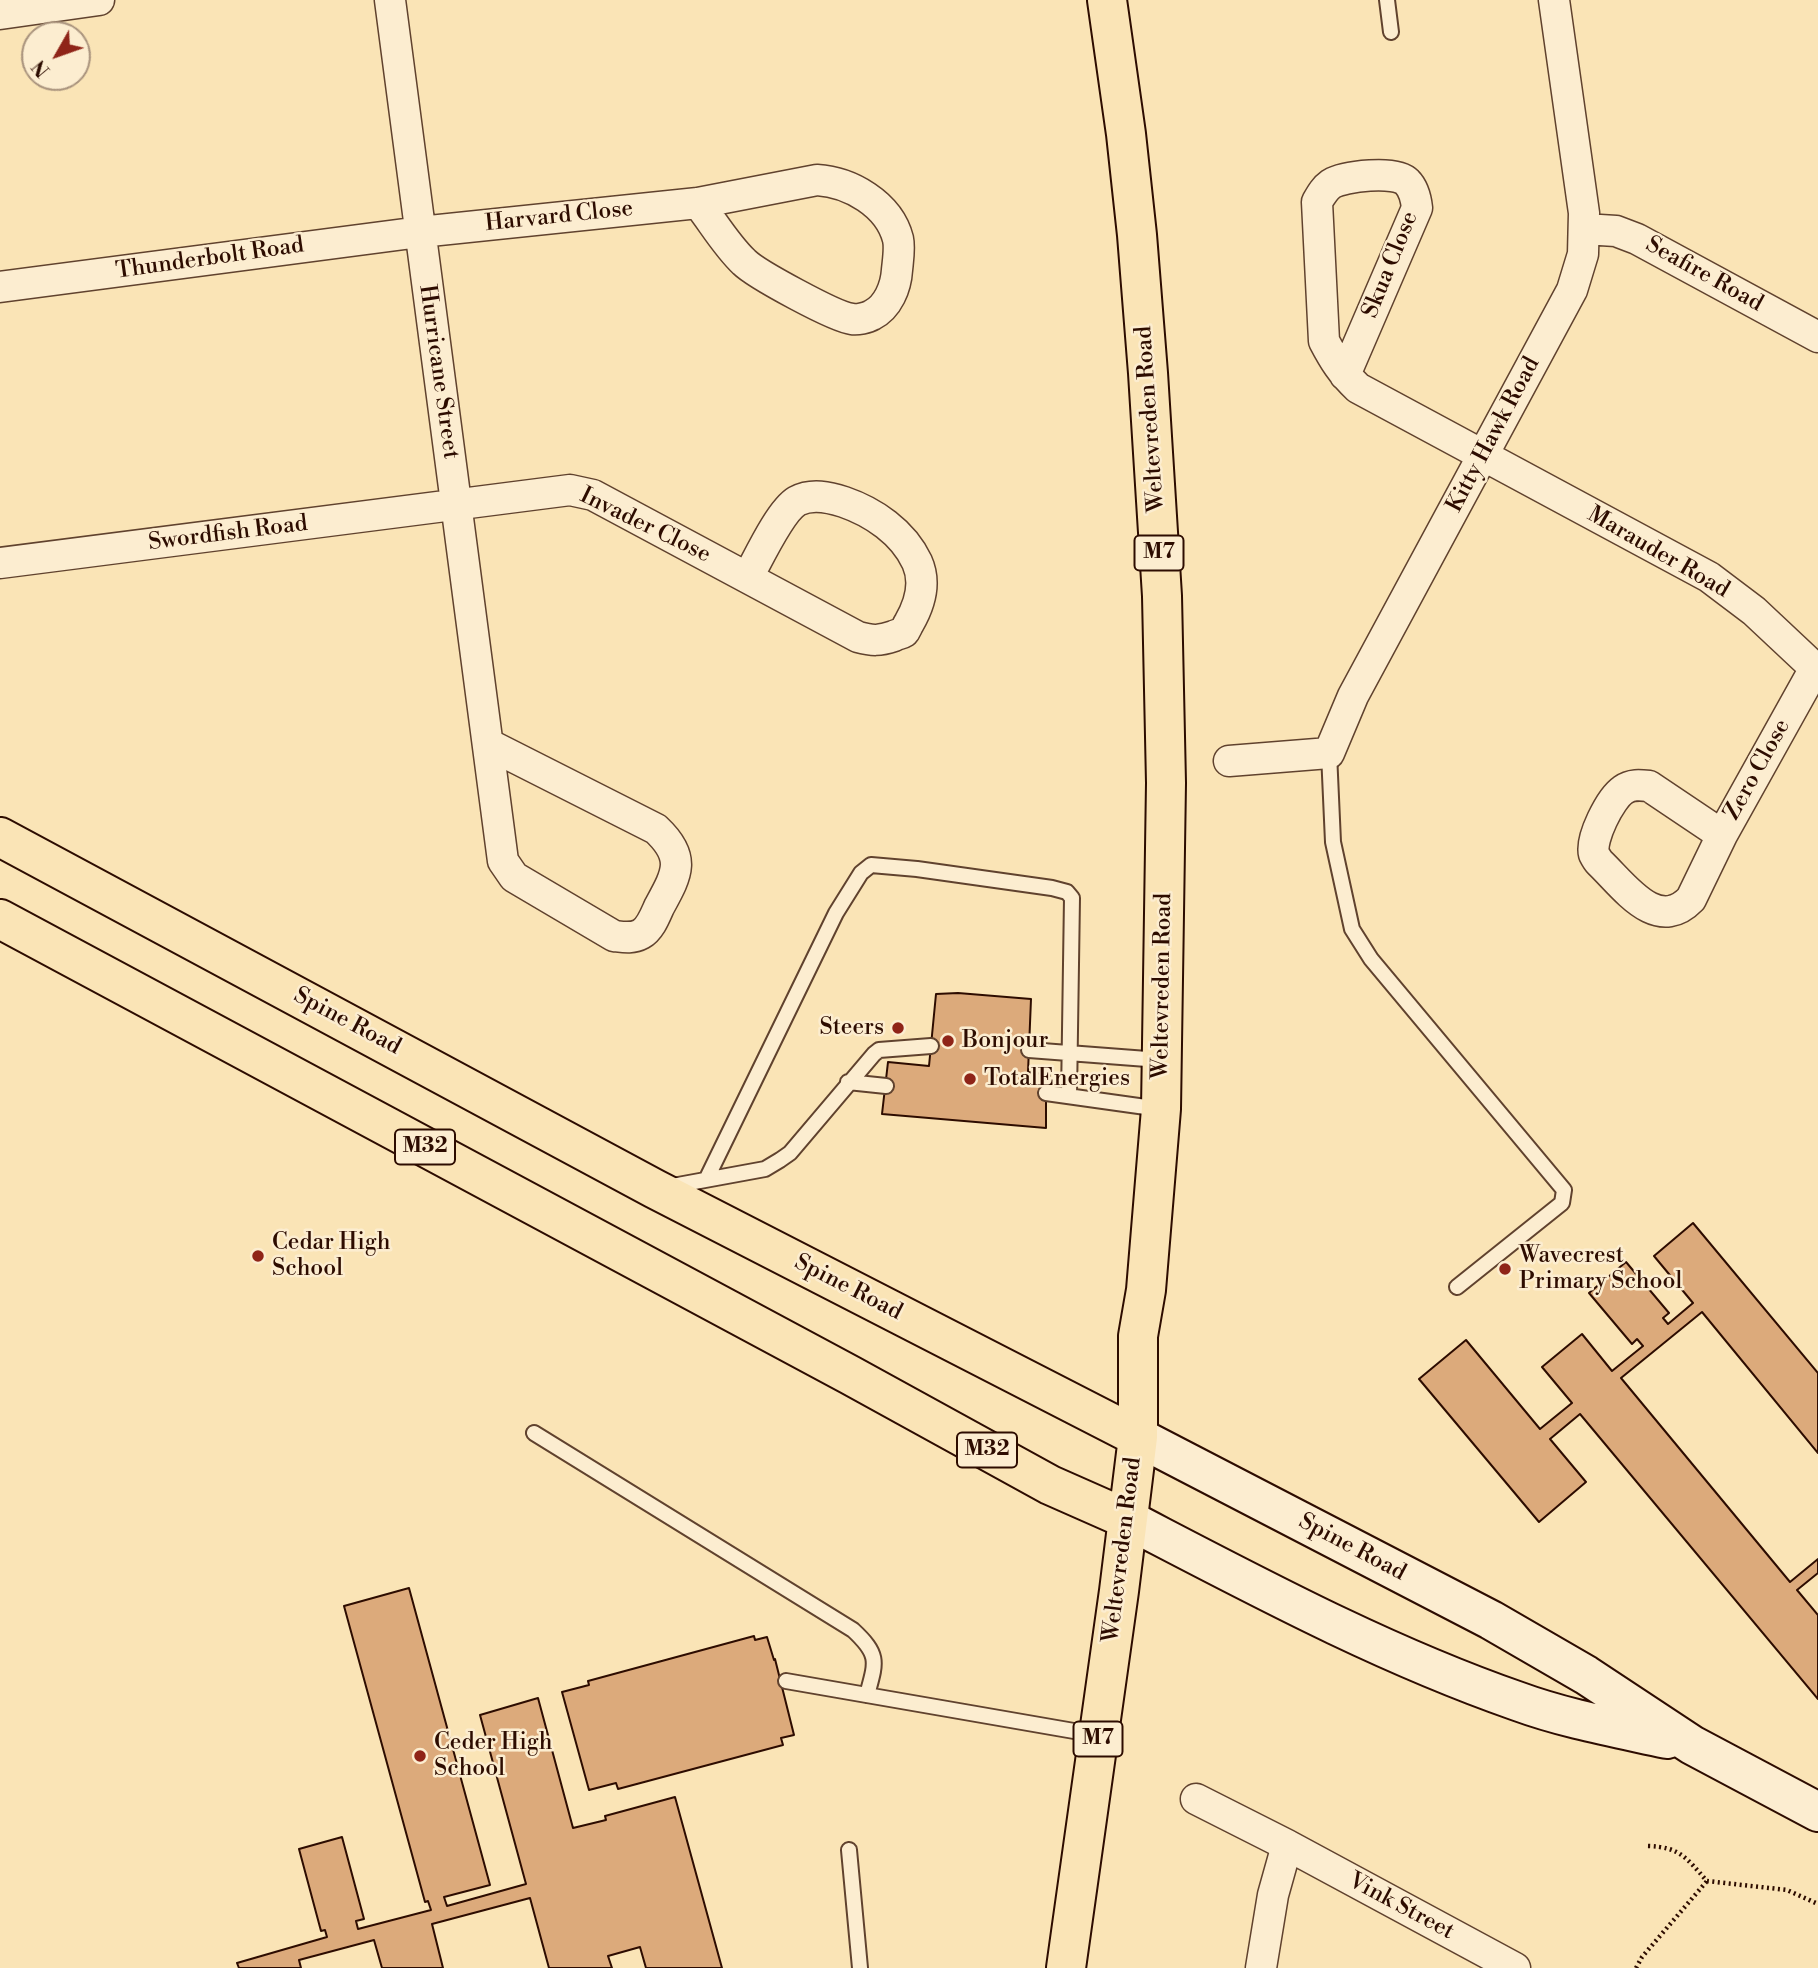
<!DOCTYPE html>
<style>
body{margin:0}
#map{position:relative;width:1818px;height:1968px;overflow:hidden;background:#fae4b6;font-family:"Libre Bodoni",serif}
canvas{display:block}
.north{position:absolute;left:21px;top:21px;width:70px;height:70px;box-sizing:border-box;background:#fcedd0;border:2px solid #a9937d;border-radius:50%;rotate:230deg;font-size:19px;font-weight:700;line-height:28px;text-align:center;color:#2d0c00}
.north::after{content:'';display:block;margin:auto;width:24px;height:32px;background:#8f2418;clip-path:polygon(50% 0,100% 100%,50% 72%,0 100%)}
</style>
<div id="map">
<canvas width="1818" height="1968"></canvas>
<div class="north">N</div>
</div>
<script>
const g = document.querySelector('canvas').getContext('2d');
g.lineJoin = 'round';
function paint(path, color) {
  g.fillStyle = color;
  g.fill(path, 'evenodd');
}
function strokePath(path, color, width, dash) {
  g.strokeStyle = color;
  g.lineWidth = width;
  g.lineCap = dash ? 'butt' : 'round';
  g.setLineDash(dash || []);
  g.stroke(path);
}
function write(font, color, halo, rows, align = 'center') {
  g.font = font + ' "Libre Bodoni",serif';
  g.lineWidth = 5;
  g.setLineDash([]);
  g.textBaseline = 'middle';
  g.strokeStyle = halo;
  g.fillStyle = color;
  for (const [text, x, y, turn = 0] of rows) {
    g.save();
    g.translate(x, y);
    g.rotate((+turn || 0) * Math.PI / 180);
    g.textAlign = isNaN(turn) ? turn : align;
    if (halo) g.strokeText(text, 0, 0);
    g.fillText(text, 0, 0);
    g.restore();
  }
}
const building = new Path2D(`
 M958,993l73,6 -3,73 22,3 -4,18v35l-164,-14 6,-52 41,4 7,-72z
 M1693,1223l125,150v80l-116,-141 -81,66 169,204 28,-23v14l-21,17 21,25v84l-238,-285 -30,25 36,43 -47,40 -120,-143 47,-39 74,89 32,-26 -30,-36 40,-33 30,37 31,-25 -6,-7 -5,5 -43,-51 37,-31 43,51 -6,5 5,6 25,-21 -39,-47z
 M409,1588l81,297 -46,12 3,9 79,-22 -46,-169 58,-17 35,130 33,-8 -1,-4 70,-19 47,171h-76l-6,-21 -32,9 4,12h-63l-19,-70 -98,26 11,44h-61l-8,-28 -75,20 2,8h-62l-2,-5 90,-26 -2,-7 -4,1 -22,-82 43,-12 22,82 -8,2 2,8 73,-19 -3,-9 -3,1 -81,-296z
 M754,1636l1,4 12,-3 7,23 1,-1 19,76 -13,3 2,7 -165,44 -2,-6 -27,7 -27,-98 27,-7 -1,-4z`);
paint(building, '#dcaa7b');
strokePath(building, '#2d0c00', 2);
const lane = new Path2D(`
 M1387,0l4,32
 M1329,753l4,89 19,87 19,30 193,231 -2,13 -105,84
 M1029,1050l131,10
 M848,1082l38,4
 M1046,1093l114,16
 M707,1178l129,-265 25,-40 10,-8 46,4 135,19 15,4 5,6 -3,198
 M667,1187l98,-18 15,-9 10,-7 84,-99 5,-4 52,-4
 M534,1433l319,197c27,25 23,32 14,65
 M786,1681l311,54
 M849,1850l11,118`);
const street = new Path2D(`
 M390,0l113,861 11,16 100,59c9,1 18,3 27,-2 9,-5 14,-18 18,-27 18,-33 28,-49 -3,-78l-168,-85
 M0,14l99,-14
 M1584,229l32,2 21,8 181,98
 M0,287l420,-55 278,-29 119,-23c33,2 72,24 81,59 2,9 0,21 -1,31 -1,17 -9,37 -25,45 -5,3 -15,5 -20,4 -17,-2 -96,-45 -108,-57 -18,-17 -31,-40 -46,-59
 M1345,375l72,-167c-1,-9 -3,-19 -10,-26 -11,-12 -63,-6 -76,2 -7,5 -10,11 -14,18l7,139c10,19 18,32 34,47l351,189 45,34 64,60
 M0,563l570,-73 23,5 265,142c15,4 21,4 36,-1 3,-2 7,-2 10,-4 2,-2 3,-6 5,-9 11,-19 17,-41 8,-61 -14,-30 -44,-50 -73,-60 -15,-5 -32,-9 -47,-1 -17,10 -39,58 -49,76
 M1229,761l100,-8 24,-57 219,-406 11,-36 1,-41 -30,-213
 M1722,835l-73,-49c-9,-1 -18,-2 -26,4 -13,9 -33,49 -29,64 1,2 5,8 6,9 25,24 57,71 91,36l31,-64 93,-167
 M1196,1799l91,46 228,123
 M1261,1968l12,-73 14,-50`);
const secondary = new Path2D(`
 M1138,1437l353,183 95,55 106,70 126,67
 M1127,1519c127,66 255,135 390,182 49,18 100,27 150,38`);
const primary = new Path2D(`
 M0,837l655,352 483,248
 M0,919l850,456 200,110 77,34
 M1066,1968l53,-377 19,-154v-101l8,-46 15,-181 5,-326 -4,-187 -14,-223 -11,-138 -11,-101 -19,-134`);
strokePath(lane, '#60422e', 18);
strokePath(street, '#60422e', 33);
strokePath(secondary, '#2d0c00', 42);
strokePath(primary, '#2d0c00', 42);
strokePath(new Path2D(`
 M1648,1846c33,1 39,13 59,35l80,9 31,14
 M1636,1968l6,-11 65,-76`), '#2d0c00', 4.5, [2, 3.5]);
strokePath(lane, '#fcedd0', 14);
strokePath(street, '#fcedd0', 30);
strokePath(secondary, '#fcedd0', 38);
strokePath(primary, '#fae4b6', 38);
for (const [x, y, r, color] of [
 [898,1028,7,"#8f2418"],
 [948,1041,7,"#8f2418"],
 [970,1079,7,"#8f2418"],
 [258,1256,7,"#8f2418"],
 [1505,1269,7,"#8f2418"],
 [420,1756,7,"#8f2418"]
]) {
  const dot = new Path2D();
  dot.arc(x, y, r, 0, 2 * Math.PI);
  g.fillStyle = color;
  g.fill(dot);
  strokePath(dot, '#fcedd0', 2.5);
}
for (const [x, y, w] of [
 [1159,553,49],
 [425,1147,60],
 [987,1450,60],
 [1098,1739,49]
]) {
  const box = new Path2D();
  box.roundRect(x - w / 2, y - 17.5, w, 35, 5);
  g.fillStyle = '#fcedd0';
  g.fill(box);
  strokePath(box, '#2d0c00', 2);
}
write('bold 21px', '#2d0c00', null, [
 ["M7",1159,553],
 ["M32",425,1147],
 ["M32",987,1450],
 ["M7",1098,1739]
]);
write('23px', '#2d0c00', '#fcedd0', [
 ["Harvard Close",559,217,-6],
 ["Thunderbolt Road",210,259,-8],
 ["Skua Close",1391,265,-68],
 ["Seafire Road",1704,275,29],
 ["Hurricane Street",438,372,82],
 ["Weltevreden Road",1151,419,-94],
 ["Kitty Hawk Road",1494,435,-62],
 ["Invader Close",645,526,26],
 ["Swordfish Road",228,534,-7],
 ["Marauder Road",1658,553,30],
 ["Zero Close",1758,770,-61],
 ["Weltevreden Road",1163,986,-89],
 ["Spine Road",347,1022,28],
 ["Spine Road",848,1288,27],
 ["Spine Road",1352,1548,28],
 ["Weltevreden Road",1123,1550,-83],
 ["Vink Street",1401,1907,28]
]);
write('23px', '#2d0c00', '#fcedd0', [
 ["Steers",884,1028,"right"],
 ["Bonjour",962,1041],
 ["TotalEnergies",984,1079],
 ["Cedar High",272,1243],
 ["School",272,1269],
 ["Wavecrest",1519,1256],
 ["Primary School",1519,1282],
 ["Ceder High",434,1743],
 ["School",434,1769]
], 'left');
</script>
